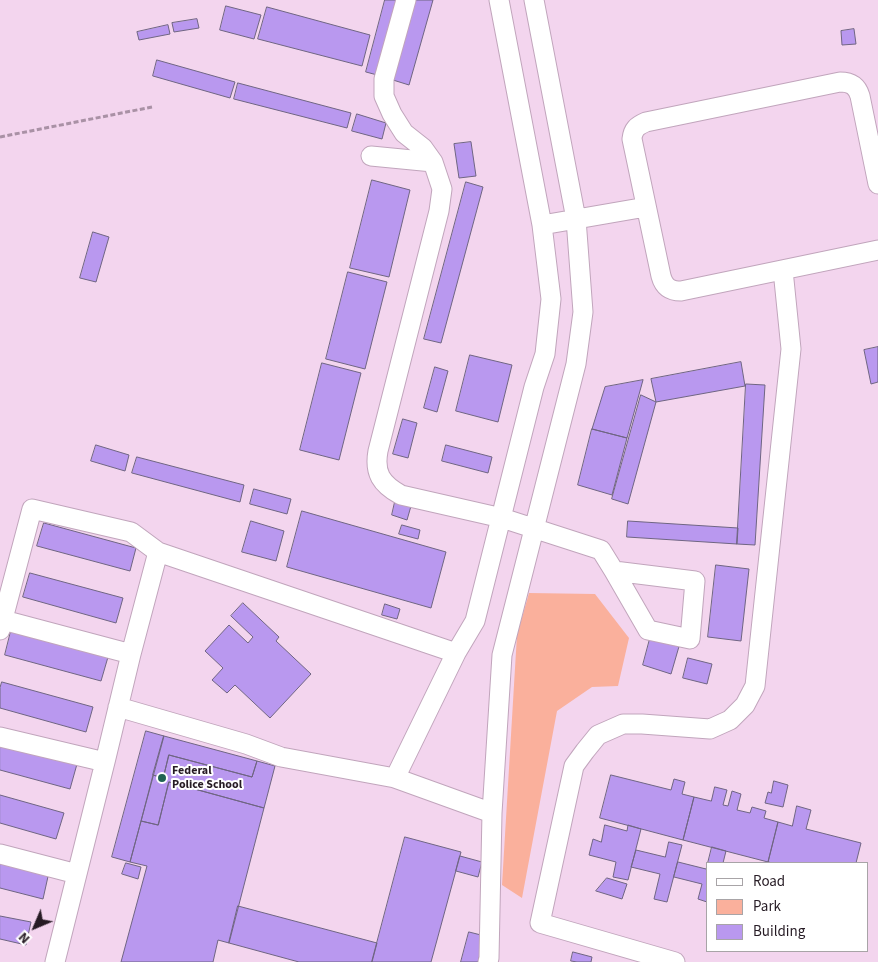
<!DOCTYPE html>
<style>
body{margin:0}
#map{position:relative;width:878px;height:962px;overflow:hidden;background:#f3d5ee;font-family:"Source Sans 3",sans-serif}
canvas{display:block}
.legend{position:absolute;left:706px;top:862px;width:162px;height:90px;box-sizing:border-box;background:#fff;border:1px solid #a8a4a7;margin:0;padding:6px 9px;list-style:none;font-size:15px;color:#261b24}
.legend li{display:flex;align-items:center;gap:10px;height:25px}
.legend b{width:25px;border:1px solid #a8a4a7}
.north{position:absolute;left:10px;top:902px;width:50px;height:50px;-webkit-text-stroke:4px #fff;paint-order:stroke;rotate:225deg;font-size:14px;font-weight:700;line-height:20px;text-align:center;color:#261b24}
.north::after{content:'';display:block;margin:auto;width:18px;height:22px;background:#261b24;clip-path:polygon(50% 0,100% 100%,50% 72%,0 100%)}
</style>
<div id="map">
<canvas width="878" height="962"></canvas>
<ul class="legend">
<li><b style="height:6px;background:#fff"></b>Road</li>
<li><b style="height:14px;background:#fab09c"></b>Park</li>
<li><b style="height:14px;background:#b998ef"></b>Building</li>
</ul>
<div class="north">N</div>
</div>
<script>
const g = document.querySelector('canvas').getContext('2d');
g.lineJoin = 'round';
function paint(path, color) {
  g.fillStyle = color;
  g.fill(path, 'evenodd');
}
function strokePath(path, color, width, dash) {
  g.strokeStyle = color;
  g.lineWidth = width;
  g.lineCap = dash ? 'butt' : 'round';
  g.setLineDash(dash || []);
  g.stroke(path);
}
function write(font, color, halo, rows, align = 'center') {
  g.font = font + ' "Source Sans 3",sans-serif';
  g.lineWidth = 4;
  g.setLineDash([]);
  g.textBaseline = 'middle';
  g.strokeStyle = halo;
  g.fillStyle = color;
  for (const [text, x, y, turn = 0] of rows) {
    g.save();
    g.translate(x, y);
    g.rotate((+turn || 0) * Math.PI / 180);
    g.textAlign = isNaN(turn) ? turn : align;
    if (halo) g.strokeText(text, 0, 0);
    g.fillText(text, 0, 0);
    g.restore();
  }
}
paint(new Path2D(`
 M529,593l66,1 34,44 -11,48 -26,1 -35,24 -35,187 -20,-13 15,-250z`), '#fab09c');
const building = new Path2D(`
 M385,0h16l-20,76 -15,-4z
 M416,0h17l-24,85 -16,-5z
 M226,6l35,9 -7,24 -34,-9z
 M267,7l103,28 -8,31 -104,-27z
 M197,19l2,9 -25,4 -2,-9z
 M168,25l2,9 -31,6 -2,-8z
 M854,29l2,15 -14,1 -1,-14z
 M157,60l78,22 -5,16 -77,-22z
 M238,83l113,30 -4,15 -113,-29z
 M357,114l29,9 -4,16 -30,-8z
 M471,142l5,34 -17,2 -5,-34z
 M372,180l38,10 -21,87 -39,-9z
 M466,182l17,5 -42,156 -17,-4z
 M93,232l16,5 -13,45 -16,-4z
 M348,272l39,10 -22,87 -39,-10z
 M878,347v35l-7,2 -7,-34z
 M470,355l42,10 -14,57 -42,-11z
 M741,362l4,24 -89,16 -5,-23z
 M322,363l39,10 -22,87 -39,-10z
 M435,367l13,4 -11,41 -13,-4z
 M643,380l-16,58 -35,-9 13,-42z
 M746,384l19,1 -10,160 -18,-1z
 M641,395l15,7 -28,102 -16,-5z
 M403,419l14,4 -9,35 -15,-4z
 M592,429l35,9 -15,57 -34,-10z
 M96,445l33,10 -4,16 -34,-10z
 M446,445l46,12 -4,16 -46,-12z
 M137,457l107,28 -4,17 -108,-29z
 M254,489l37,10 -4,15 -37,-10z
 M395,502l16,4 -4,14 -15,-5z
 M302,511l144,41 -15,56 -144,-41z
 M251,521l33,10 -8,30 -34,-9z
 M628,521l110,7 -1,16 -110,-7z
 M44,523l92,25 -6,23 -93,-25z
 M402,525l18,5 -2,9 -19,-5z
 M716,565l33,4 -8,72 -33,-4z
 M30,573l93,25 -7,25 -93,-26z
 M243,603l36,34 -3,4 35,33 -41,44 -35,-33 -8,8 -15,-13 11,-12 -18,-17 24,-26 19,18 5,-6 -22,-21z
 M385,604l15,5 -3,10 -15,-4z
 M11,631l97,26 -7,24 -96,-26z
 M651,635l29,8 -9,31 -28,-9z
 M688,658l24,6 -5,20 -24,-6z
 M2,682l91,25 -7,25 -86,-24v-20z
 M146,731l18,5 -34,126 -18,-5z
 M164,736l93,25 -5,16 -83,-22 -6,23 -10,-3z
 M0,743l77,21 -7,25 -70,-19z
 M169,755l83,22 5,-16 18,5 -11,42 -95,-26 -11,43 -17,-4 12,-46 10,3z
 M611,775l60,15 3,-11 11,3 -3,12 12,3 -11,43 -83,-22z
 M774,781l14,4 -5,22 -18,-4 3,-11 3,1z
 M169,782l95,26 -35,135 -11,-3 -5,22h-92l26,-96 -17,-4 11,-41 17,4z
 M715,787l12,3 -4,15 5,1 4,-15 9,3 -4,16 13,3 2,-6 14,4 -2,7 14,4 -10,40 -85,-22 11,-43 17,4z
 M0,795l64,18 -8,26 -56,-16z
 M797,806l14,4 -5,19 55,14 -5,20h-83l-5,-1 10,-40 14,4z
 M605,825l22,6 1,-6 13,4 -13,51 -15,-3 3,-15 -27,-7 4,-16 8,3z
 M405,837l56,15 -30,110h-59z
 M669,842l13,3 -15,57 -13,-3 6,-25 -29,-7 5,-17 29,7z
 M712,847l14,4 -3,12h-15z
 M460,856l22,6 -4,15 -22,-6z
 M0,860l49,12 -6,27 -43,-11z
 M678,862l28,7 1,-2v35l-9,-3 4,-15 -28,-7z
 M126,863l15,4 -3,12 -16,-5z
 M607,878l20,6 -5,15 -26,-8z
 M238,906l139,37 -5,19h-73l-70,-19z
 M0,916l31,6 -5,23 -26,-6z
 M469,932l16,4 -7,26h-17z
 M573,952l19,5 -1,5h-14l-6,-1z`);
paint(building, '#b998ef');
strokePath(building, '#6f6582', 1);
const minor = new Path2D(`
 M406,0l-22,79v17l8,18 12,19 19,15 10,14 9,27 -3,22 -61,240c-4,22 3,33 23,44l101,23 99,32 13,21 81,10 -5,58 -42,-9 -34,-59
 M499,0l43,225 9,74 -6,55 -11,33 -59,234 -19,32 -61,125 97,35 10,-158 74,-291 7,-52 -7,-93 -42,-219
 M371,156l62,6
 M878,184l-18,-88c-3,-10 -9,-14 -20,-14l-194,40c-9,4 -13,7 -14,17l29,137c3,11 9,15 20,15l197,-41
 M542,225l104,-18
 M158,552l298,101
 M3,620l128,34
 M0,630l32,-121 99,23 27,20 -27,102 -26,108
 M118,707l128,37 35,13 114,21
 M0,737l105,25 -28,112
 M0,854l77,20 -22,88
 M488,962l1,-4 3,-145
 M675,962l-135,-39 34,-157 11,-15 13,-16 25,-11h19l68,5 20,-9 15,-15 10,-19 36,-337 -8,-79`);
strokePath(minor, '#c1a5bc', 21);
strokePath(new Path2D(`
 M0,137l152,-30`), '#a991a5', 3, [5, 2.5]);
strokePath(minor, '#fff', 19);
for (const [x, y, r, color] of [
 [162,778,5,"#206353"]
]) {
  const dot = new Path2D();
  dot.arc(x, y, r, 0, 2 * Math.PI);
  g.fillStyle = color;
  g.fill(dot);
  strokePath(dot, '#fff', 2);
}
write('bold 12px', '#261b24', '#fff', [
 ["Federal",172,771],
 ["Police School",172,785]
], 'left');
</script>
